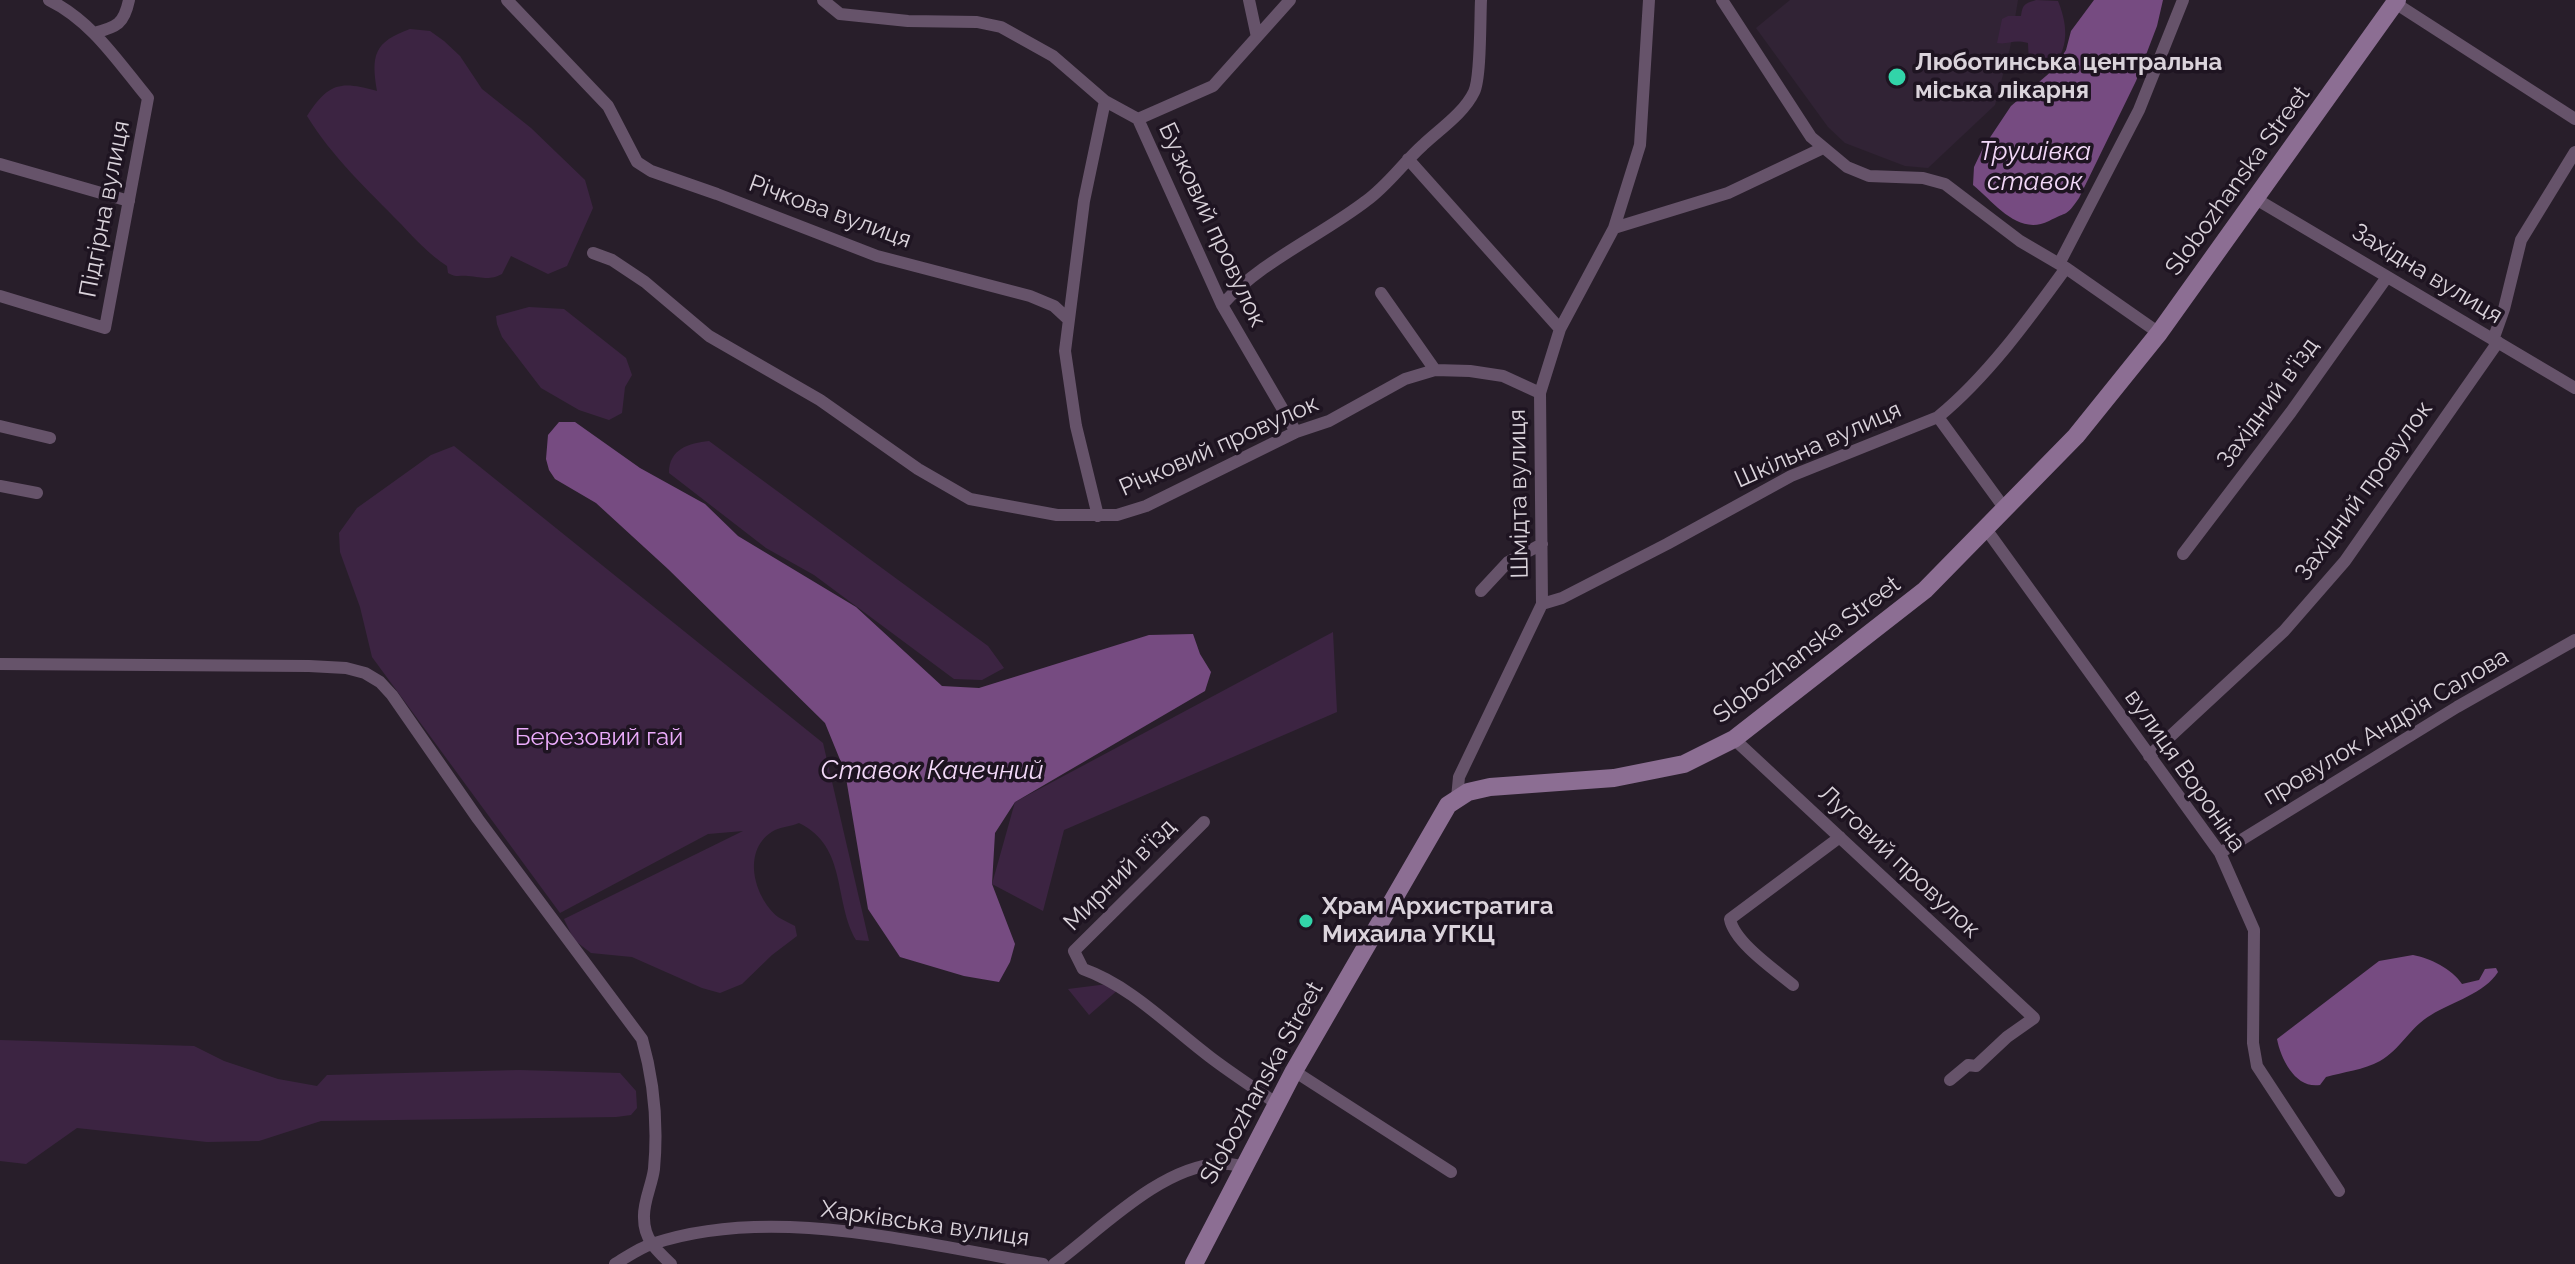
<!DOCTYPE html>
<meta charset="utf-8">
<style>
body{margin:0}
canvas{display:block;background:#281e2a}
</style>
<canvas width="2575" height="1264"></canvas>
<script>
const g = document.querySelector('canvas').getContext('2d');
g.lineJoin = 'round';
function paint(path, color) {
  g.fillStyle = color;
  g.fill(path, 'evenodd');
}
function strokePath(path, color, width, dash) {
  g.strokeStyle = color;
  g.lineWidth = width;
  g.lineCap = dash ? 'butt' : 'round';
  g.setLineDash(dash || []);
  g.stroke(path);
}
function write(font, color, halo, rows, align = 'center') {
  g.font = font + ' Raleway,sans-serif';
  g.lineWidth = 7;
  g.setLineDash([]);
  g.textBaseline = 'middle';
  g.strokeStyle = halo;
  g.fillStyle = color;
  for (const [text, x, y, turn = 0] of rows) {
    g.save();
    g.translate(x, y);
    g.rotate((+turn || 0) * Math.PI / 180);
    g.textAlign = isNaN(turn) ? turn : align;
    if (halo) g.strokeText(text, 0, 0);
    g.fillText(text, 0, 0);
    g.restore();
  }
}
paint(new Path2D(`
 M1790,0h228l-8,48 -15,57 -67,63 -23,-2 -60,-23 -17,-16 -72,-99z`), '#312335');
paint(new Path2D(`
 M2036,0l22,1c11,27 12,55 -15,73l-14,-8 -1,-23c-16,-4 -19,2 -31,0l5,-24 6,-3h13c2,-13 4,-12 15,-16z
 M410,29l20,2 14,10 16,15 22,33 49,39 54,52 8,28 -26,58 -19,8 -37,-18 -9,18c-14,7 -19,3 -34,2 -9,-1 -11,2 -20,-3l-1,-7c-18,-12 -31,-26 -46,-42 -33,-34 -69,-67 -94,-108 22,-34 34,-35 70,-25 -6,-36 -3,-49 33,-62z
 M529,307l35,2 62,49 6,17 -7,12 -3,26 -13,7 -30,-10 -38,-22 -39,-51 -5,-13 -1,-8z
 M709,441l279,205 16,22 -22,12 -28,-1 -140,-104 -48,-27 -97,-75c0,-24 20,-30 40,-32z
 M454,446l369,297 46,198 -13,-1c-23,-40 -8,-93 -57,-117 -7,3 -17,4 -24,7 -34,18 -22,66 3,87 5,3 11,6 17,9l2,10 -25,19 -30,29 -22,9 -18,-5 -70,-31 -41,-4 -17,-13 -10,-21 179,-88 -35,3 -148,79 -188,-256 -12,-50 -20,-55 -1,-19 18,-25 74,-53z
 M1333,632l4,80 -273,118 -21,81 -51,-27 23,-82z
 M1108,984l11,5 -30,26 -21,-26z
 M0,1040l194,6 30,15 54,18 39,7 10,-11 192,-5 101,3 16,18 1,17 -6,7 -15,2 -295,4 -62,20 -52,1 -130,-14 -51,36 -26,-3z`), '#3c2442');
paint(new Path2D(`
 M2094,0h69l-6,26 -21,55 -57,117c-13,19 -11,13 -30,23 -31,15 -53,-17 -76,-36l1,-18 9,-19 28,-42 42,-36 13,-20 5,-19z
 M559,422h16l65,46 65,36 33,32 118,71 86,79 37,2 170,-53 44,-1 7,20 11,18 -6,19 -190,111 -20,31 -3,51 23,60 -5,18 -11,20 -35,-6 -64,-19 -32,-48 -23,-137 -20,-49 -157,-154 -72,-66 -41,-24 -6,-9 -3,-11 2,-24z
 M2413,955c17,3 39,14 49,29l17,-4 6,-11 11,-1 2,4c-13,21 -46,30 -67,43 -20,11 -31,35 -51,46 -16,9 -37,11 -54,16l-6,8c-24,4 -39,-25 -43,-46l102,-78z`), '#764b81');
strokePath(new Path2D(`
 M507,0l101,106 29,56 14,9 66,23 160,62 153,40 24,10 14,13
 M823,0l17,14 68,7 69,1 24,5 52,29 52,45 33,18 75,-33 77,-86
 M1249,0l8,37
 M1722,0l89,137 36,30 22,9 54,2 22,6 75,57 46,27 93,65
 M2395,3l180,116
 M94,33c23,-6 30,-9 35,-33
 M1138,119l84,186 74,127
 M1408,159l152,170
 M0,164l129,37
 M2256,199l319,189
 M1614,228l114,-35 95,-45
 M593,253l19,7 33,22 64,54 111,64 98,69 52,30 87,16h60l29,-9 150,-74 33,-11 76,-42 30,-9 35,1 33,5 37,17
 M2059,264l80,-154 44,-110
 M1381,293l54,77
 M0,296l105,32 43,-230c-30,-36 -56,-77 -99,-98
 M1222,305c39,-44 97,-68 144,-104 22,-16 37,-38 57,-56 17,-16 41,-32 51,-53 7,-14 6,-73 7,-92
 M2493,340l11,-31 17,-69 54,-88
 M1938,417l67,92
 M0,426l50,12
 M0,486l37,7
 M1098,516l-22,-90 -11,-75 19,-150 21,-100
 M1986,529l234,324 34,77 -1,113 4,23 82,125
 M2183,554l108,-142 96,-135
 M1481,591l27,-29 34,-18
 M1542,604l20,-6 105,-54 124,-68 147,-59c49,-40 91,-98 128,-149
 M0,664l309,2 37,2 19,5 15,9 12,13 86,124 164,220c12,42 16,86 12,130 -2,16 -11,33 -10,49 0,21 12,32 27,46
 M1734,739l300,279 -27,19 -31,29 -8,-1 -18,15
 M2149,756l135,-125 61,-70 153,-219
 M1457,798l2,-21 83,-173 -2,-211 20,-64 54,-101 26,-83 9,-145
 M1204,822l-130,129 9,18c48,17 86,57 127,88 21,16 44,31 66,46
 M2220,853l237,-146 118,-67
 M1793,985c-18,-15 -59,-43 -63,-66l110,-82
 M1294,1071l157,101
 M615,1264c12,-7 24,-16 37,-20 122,-41 269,1 391,20
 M1054,1264c45,-33 106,-97 164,-100 8,-1 17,1 25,2`), '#66536a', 12);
strokePath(new Path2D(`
 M1194,1264l100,-193 154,-266 20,-13 22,-5 124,-9 70,-14 50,-25 191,-149 151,-154 83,-103 238,-333`), '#8c6e93', 18);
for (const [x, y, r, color] of [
 [1897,77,10,"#32d4a9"],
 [1306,921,8,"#32d4a9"]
]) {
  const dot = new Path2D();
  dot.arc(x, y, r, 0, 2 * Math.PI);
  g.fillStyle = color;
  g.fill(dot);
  strokePath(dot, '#1e1421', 3);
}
write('bold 24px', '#dad3db', '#1e1421', [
 ["Люботинська центральна",1915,63],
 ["міська лікарня",1915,91],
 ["Храм Архистратига",1322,907],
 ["Михаила УГКЦ",1322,935]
], 'left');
write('24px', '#dad3db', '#1e1421', [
 ["Slobozhanska Street",2238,181,-54],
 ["Підгірна вулиця",105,209,-79],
 ["Річкова вулиця",830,212,20],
 ["Бузковий провулок",1212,225,65],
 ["Західна вулиця",2427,274,31],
 ["Західний в'їзд",2268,403,-54],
 ["Шкільна вулиця",1818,445,-24],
 ["Річковий провулок",1219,446,-24],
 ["Західний провулок",2364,491,-54],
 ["Шмідта вулиця",1519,494,-91],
 ["Slobozhanska Street",1807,650,-37],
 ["провулок Андрія Салова",2386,727,-31],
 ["вулиця Вороніна",2185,771,55],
 ["Луговий провулок",1899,862,43],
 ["Мирний в'їзд",1120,875,-45],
 ["Slobozhanska Street",1262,1083,-61],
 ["Харківська вулиця",925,1224,8]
]);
write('24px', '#ecacfc', '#1e1421', [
 ["Березовий гай",599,738]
]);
write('italic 26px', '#f3d9f9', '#1e1421', [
 ["Трушівка",2035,152],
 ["ставок",2035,182],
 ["Ставок Качечний",932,771]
]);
</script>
